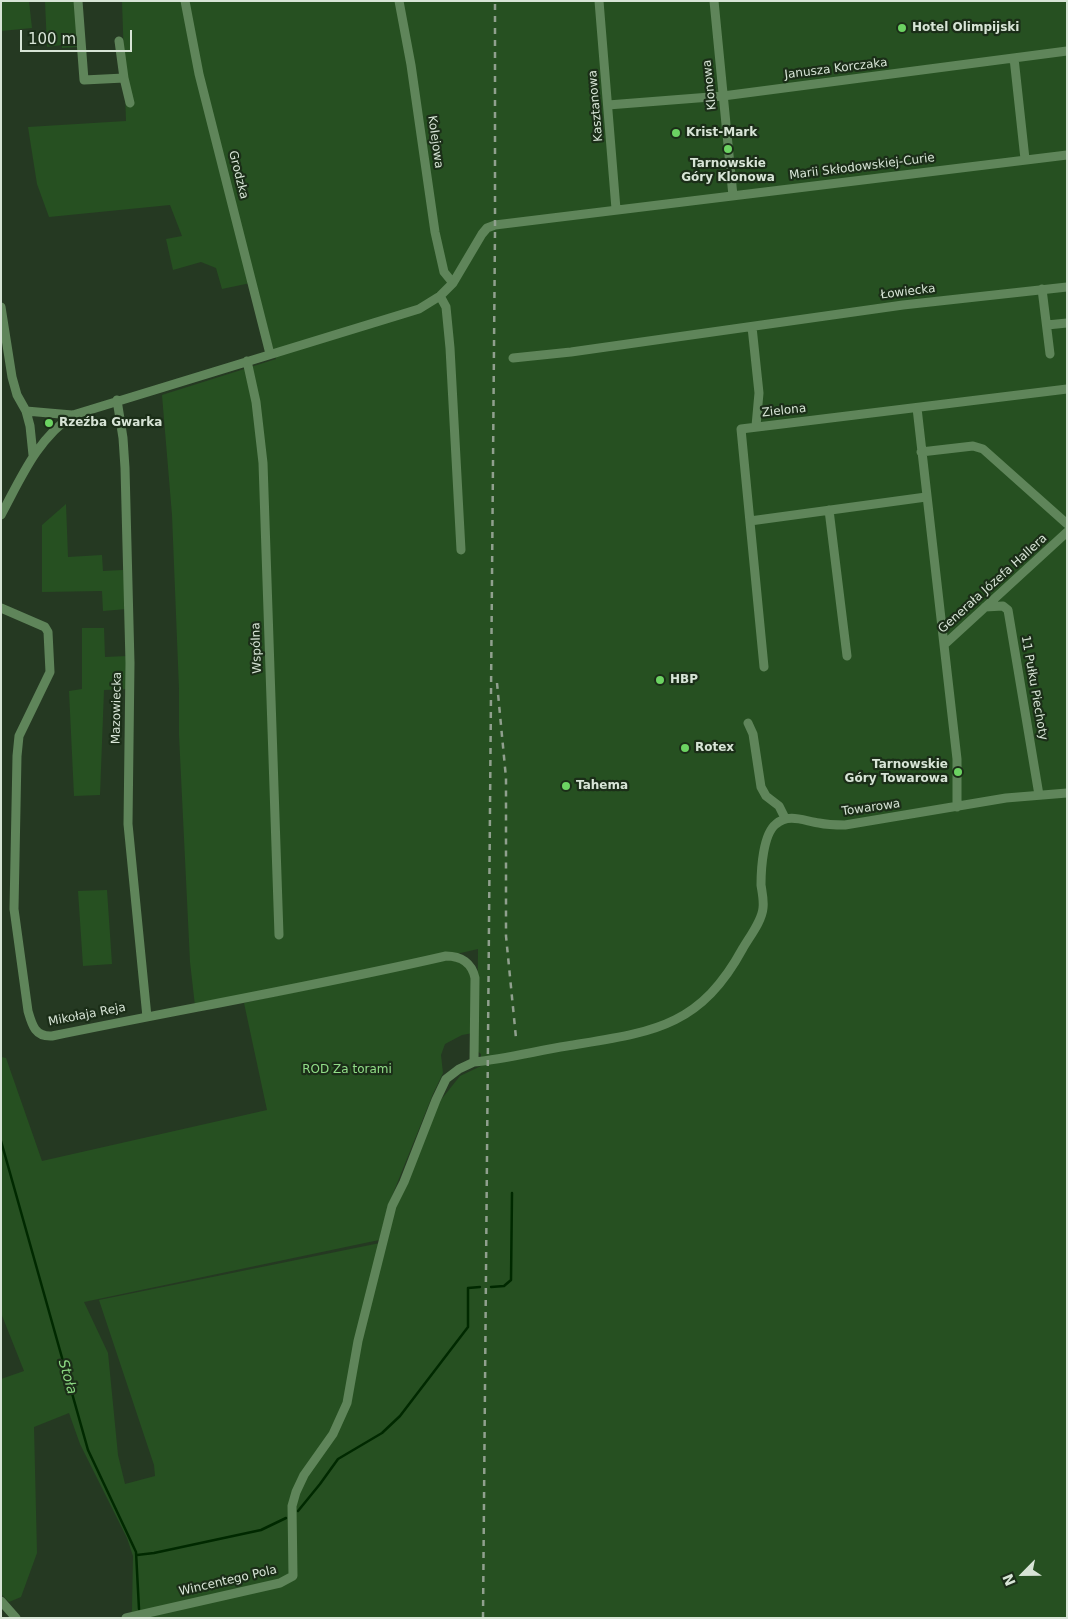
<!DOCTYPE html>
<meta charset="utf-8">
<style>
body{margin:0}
#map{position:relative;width:1068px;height:1619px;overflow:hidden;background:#253922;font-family:"DejaVu Sans",sans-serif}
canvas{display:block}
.frame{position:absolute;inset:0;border:2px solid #d7e4d6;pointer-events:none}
.north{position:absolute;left:998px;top:1549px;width:50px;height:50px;-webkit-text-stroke:4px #1b2e18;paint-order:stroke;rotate:247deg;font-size:14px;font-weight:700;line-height:20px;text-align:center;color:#d7e4d6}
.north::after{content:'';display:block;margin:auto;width:18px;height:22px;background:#d7e4d6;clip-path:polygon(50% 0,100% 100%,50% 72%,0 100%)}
.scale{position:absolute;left:20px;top:30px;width:112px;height:22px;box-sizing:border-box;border:2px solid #d7e4d6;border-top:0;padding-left:6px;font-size:15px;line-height:18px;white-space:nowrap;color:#d7e4d6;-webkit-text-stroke:4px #1b2e18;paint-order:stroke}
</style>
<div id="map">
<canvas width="1068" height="1619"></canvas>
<div class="frame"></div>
<div class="north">N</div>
<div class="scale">100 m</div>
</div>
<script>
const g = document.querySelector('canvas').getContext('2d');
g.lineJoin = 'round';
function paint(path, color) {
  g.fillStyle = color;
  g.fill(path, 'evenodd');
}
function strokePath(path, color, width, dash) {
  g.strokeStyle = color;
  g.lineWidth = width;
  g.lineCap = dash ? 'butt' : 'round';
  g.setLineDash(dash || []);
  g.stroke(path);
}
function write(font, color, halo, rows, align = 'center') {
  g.font = font + ' "DejaVu Sans",sans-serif';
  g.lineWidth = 4.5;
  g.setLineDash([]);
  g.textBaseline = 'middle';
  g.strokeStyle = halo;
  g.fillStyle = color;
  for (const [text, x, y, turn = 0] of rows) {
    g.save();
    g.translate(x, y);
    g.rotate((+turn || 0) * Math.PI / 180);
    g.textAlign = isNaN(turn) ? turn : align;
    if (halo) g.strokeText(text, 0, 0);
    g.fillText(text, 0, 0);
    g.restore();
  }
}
paint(new Path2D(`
 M29,1l3,27 -31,3v-29z
 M45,1h30l3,46 -16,1v-3l-15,2z
 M122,1h945v1617h-938l3,-8 1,-54 -6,-18 -47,-94 -11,-31 -35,14 3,126 -16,44 -12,5 -8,-8v-215l23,-8 -23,-58v-256l5,1 36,103 225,-51 -23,-107 193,-42 14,-1 12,3 8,12 2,58 -11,2 -17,9 -4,11 2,18 -10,21 -45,112 -9,34 -295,62 24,51 10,102 7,29 30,-8 -1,-11 -55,-165 286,-58 16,-53 31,-78 28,-35 21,-10v-12l-4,-3 1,-102 -87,20 -196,37 -5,-44 -11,-227v-46l-7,-174 -10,-120 114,-36 -21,-77 -33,7 -6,-21 -15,-6 -28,8 -7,-31 16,-3 -12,-31 -121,12 -12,-33 -9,-57 98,-6z
 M66,504l2,53 34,-2 1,16 20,-1 4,39 -24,2 -1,-20 -60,1v-67z
 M82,628h22l1,29 22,-1 1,33 -24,1 -4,105 -26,1 -5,-105 13,-2z
 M107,890l5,74 -29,2 -5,-75z`), '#265021');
strokePath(new Path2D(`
 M1,1141l87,309 48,102 3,57
 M491,1287l13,-1 7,-6 1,-87
 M298,1511l22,-27 18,-25 44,-26 18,-17 68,-89v-39l12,-1
 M137,1555l17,-2 107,-23 25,-12`), '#002900', 2.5);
strokePath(new Path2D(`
 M78,1l6,79 40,-2
 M185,1l14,73 71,280
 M399,1l12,64 24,167 9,40 9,11
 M599,1l17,208
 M714,1l19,195
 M119,41l5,37 6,25
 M1014,58l11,101
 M608,105l115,-9 344,-45
 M1042,289l8,65
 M440,296l6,11 4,41 11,202
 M1,307l11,70 5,18 9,16 4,15 3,29
 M1047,325l20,-2
 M752,327l7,66 -3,33
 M513,358l58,-6 332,-47 164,-18
 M247,361l9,41 7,61 16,472
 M117,400l6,38 2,30 5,195 -2,161 19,193
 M917,408l40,351v48
 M26,411l46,4
 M921,452l52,-6 10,3 84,75
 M829,510l18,146
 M1,515c20,-37 36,-76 72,-100l346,-106 21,-13 13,-13 29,-49 5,-6 8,-3 572,-70
 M750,521l176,-24
 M985,607l18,-1 5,4 31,185
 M1,608l44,19 3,5 2,40 -31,64 -2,20 -3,153 14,102c4,14 7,26 24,25 131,-27 264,-50 394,-80 15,0 26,7 29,22l-1,84
 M945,644l122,-112
 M764,667l-23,-238 326,-40
 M748,723l5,11 8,53 5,9 13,10 6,12
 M1,1601l15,17
 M126,1618l154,-35 13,-7 -1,-70 4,-14 8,-17 29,-41 14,-31 11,-62 34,-135 12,-24 32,-82 10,-21 13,-10 15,-7c31,-3 62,-11 93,-16 84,-14 132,-17 176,-98 7,-12 19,-27 20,-40 1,-8 -1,-16 -2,-23 0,-16 2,-51 15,-61 13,-11 28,-3 43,-1 9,2 17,2 26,2l161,-27 61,-5`), '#5f855a', 9);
strokePath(new Path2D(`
 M497,683l9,95v158l10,102
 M483,1618l12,-1386v-231`), '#90a08e', 2.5, [6, 6]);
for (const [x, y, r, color] of [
 [902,28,5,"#6cd362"],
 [676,133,5,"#6cd362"],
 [728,149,5,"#6cd362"],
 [49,423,5,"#6cd362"],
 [660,680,5,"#6cd362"],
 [685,748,5,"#6cd362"],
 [958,772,5,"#6cd362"],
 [566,786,5,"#6cd362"]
]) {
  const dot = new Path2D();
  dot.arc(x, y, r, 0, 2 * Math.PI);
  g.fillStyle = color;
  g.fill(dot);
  strokePath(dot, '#1b2e18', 2);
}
write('bold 12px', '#d7e4d6', '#1b2e18', [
 ["Hotel Olimpijski",912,28],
 ["Krist-Mark",686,133],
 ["Tarnowskie",728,164,"center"],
 ["Góry Klonowa",728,178,"center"],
 ["Rzeźba Gwarka",59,423],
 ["HBP",670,680],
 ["Rotex",695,748],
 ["Tarnowskie",948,765,"right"],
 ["Góry Towarowa",948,779,"right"],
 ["Tahema",576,786]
], 'left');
write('12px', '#d7e4d6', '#1b2e18', [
 ["Janusza Korczaka",836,69,-7],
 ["Klonowa",710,85,-96],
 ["Kasztanowa",596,106,-95],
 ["Kolejowa",435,142,82],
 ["Marii Skłodowskiej-Curie",862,167,-7],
 ["Grodzka",238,175,76],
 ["Łowiecka",908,292,-7],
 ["Zielona",784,411,-6],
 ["Generała Józefa Hallera",993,584,-42],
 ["Wspólna",257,648,-92],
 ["11 Pułku Piechoty",1034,688,80],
 ["Mazowiecka",117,708,-89],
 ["Towarowa",871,808,-8],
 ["Mikołaja Reja",87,1015,-11],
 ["Wincentego Pola",228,1581,-13]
]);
write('12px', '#92de89', '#1b2e18', [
 ["ROD Za torami",347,1070]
]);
write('italic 14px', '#8bd782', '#1b2e18', [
 ["Stoła",67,1377,74]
]);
</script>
